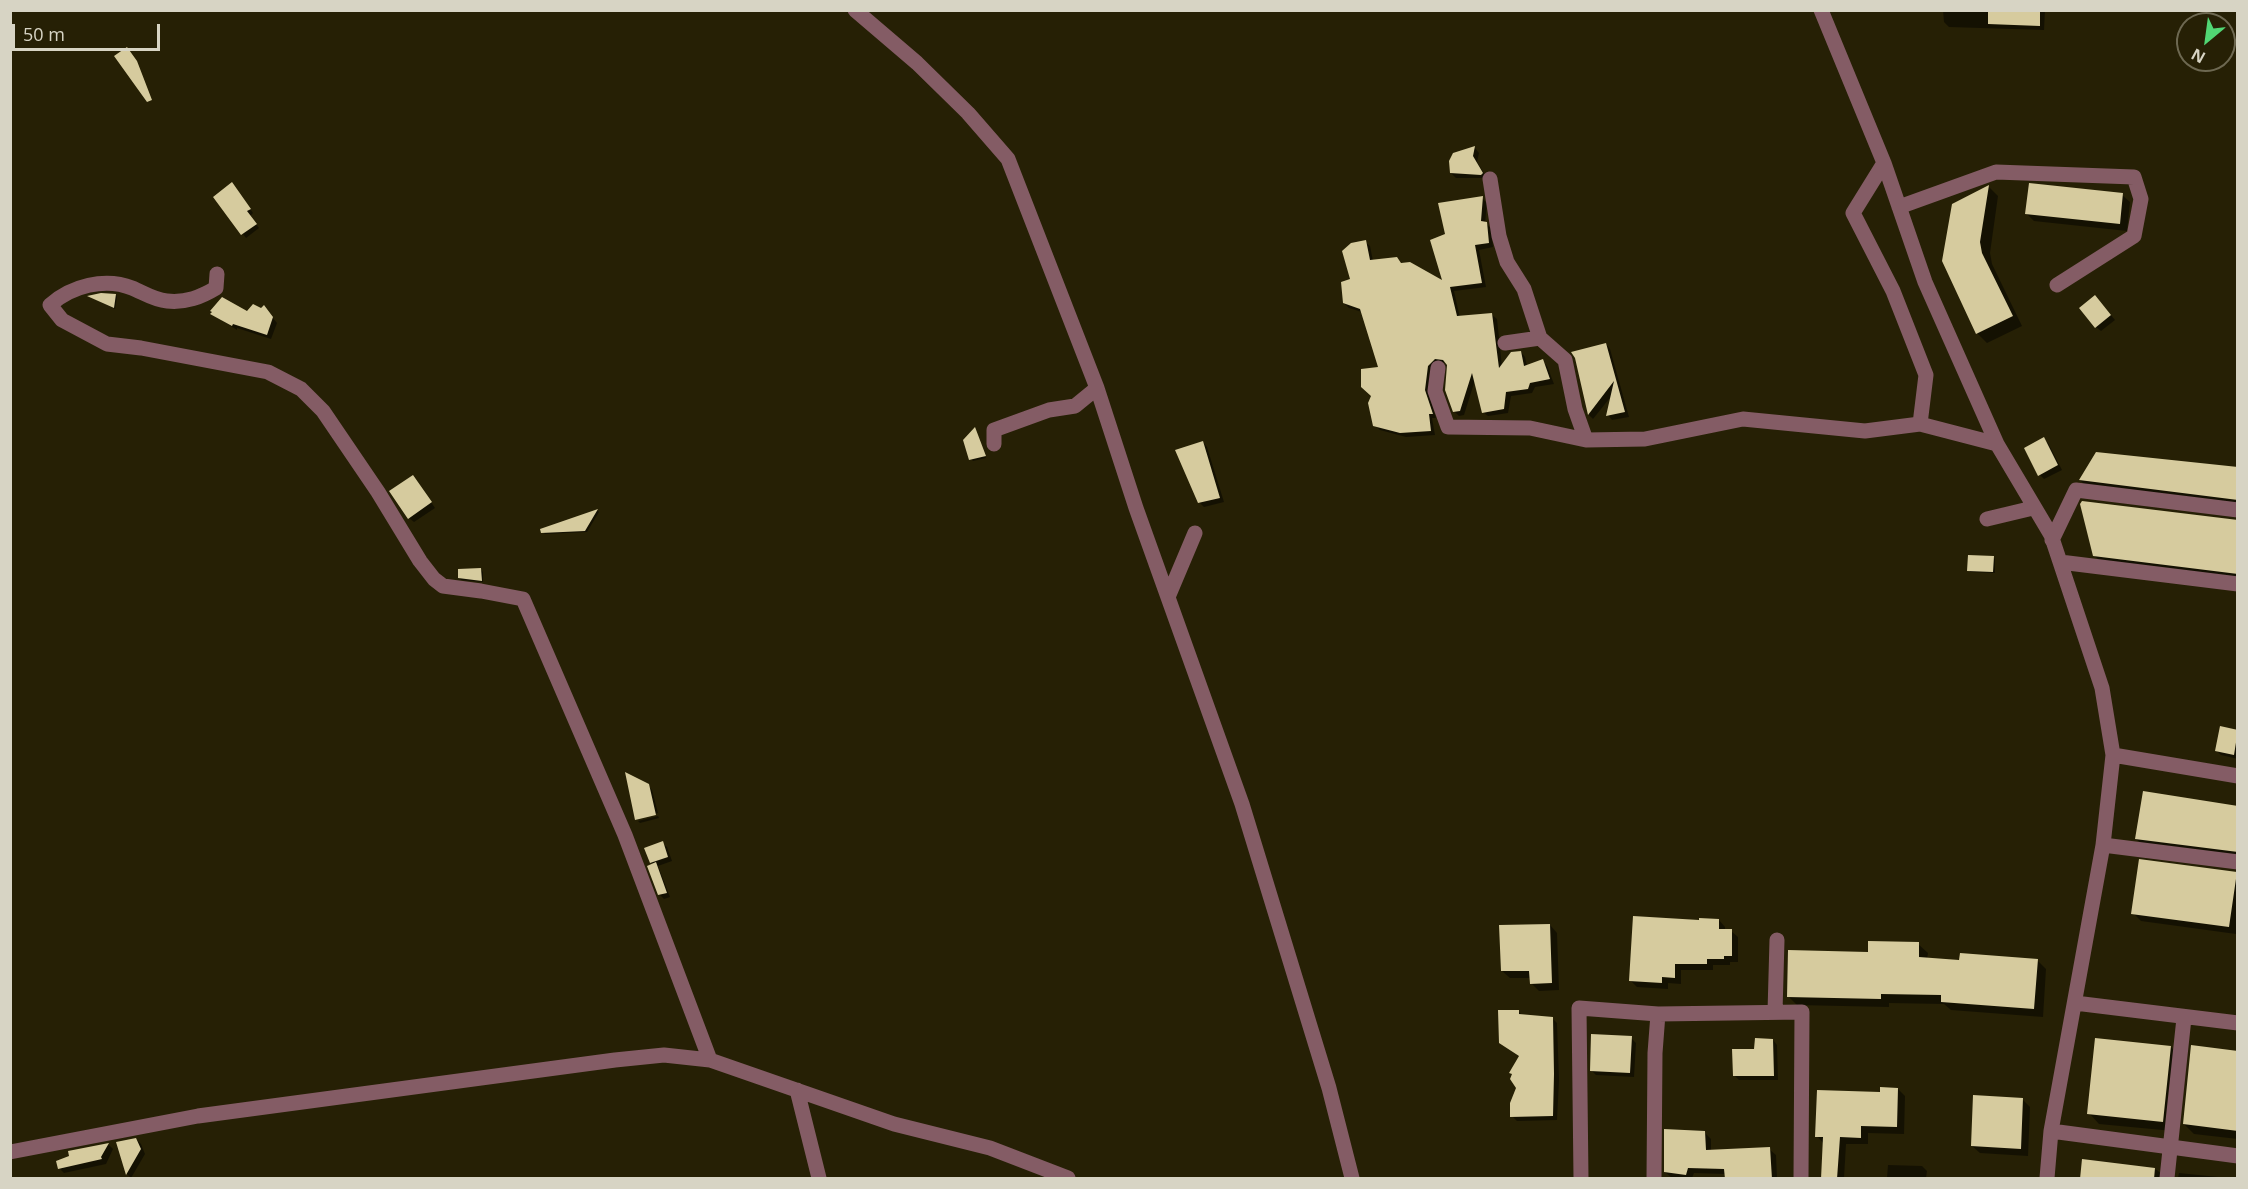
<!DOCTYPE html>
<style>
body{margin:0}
#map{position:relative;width:2248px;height:1189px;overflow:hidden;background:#262005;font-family:"Open Sans",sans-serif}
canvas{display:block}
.frame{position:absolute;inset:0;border:12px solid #d7d4c4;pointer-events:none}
.north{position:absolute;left:2176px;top:12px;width:60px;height:60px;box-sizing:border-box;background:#262005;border:2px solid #6d6851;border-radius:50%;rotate:209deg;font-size:16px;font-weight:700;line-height:24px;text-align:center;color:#d7d4c4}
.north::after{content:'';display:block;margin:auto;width:21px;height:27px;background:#51d674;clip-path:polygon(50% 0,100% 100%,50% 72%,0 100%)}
.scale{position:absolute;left:12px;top:24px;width:148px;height:27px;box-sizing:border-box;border:3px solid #d7d4c4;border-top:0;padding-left:8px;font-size:18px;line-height:21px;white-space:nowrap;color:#d7d4c4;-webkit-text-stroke:4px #262005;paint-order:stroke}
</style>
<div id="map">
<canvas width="2248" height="1189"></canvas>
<div class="frame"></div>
<div class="north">N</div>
<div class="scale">50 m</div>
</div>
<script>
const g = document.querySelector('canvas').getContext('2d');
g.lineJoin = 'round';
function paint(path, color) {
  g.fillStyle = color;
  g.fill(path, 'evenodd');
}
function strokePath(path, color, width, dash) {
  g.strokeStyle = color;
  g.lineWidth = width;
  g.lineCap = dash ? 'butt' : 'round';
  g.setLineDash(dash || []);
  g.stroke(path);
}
paint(new Path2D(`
 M1943,10h102l-1,20 -95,-3 -5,-5z
 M1475,148l4,5 -2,9 10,16h-31l-5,-5 3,-19z
 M1989,187l9,9 -8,57 2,11 30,62 -35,17 -10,-10 -34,-72z
 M236,188l17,25 -3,3 9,12 -13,10 -31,-41z
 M2122,195l8,7 -3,29 -93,-10 -7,-7z
 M1482,198l5,5 -2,20 6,5 2,19 -14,3 7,37 -32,4 6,27 32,-3 5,4 5,48 19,-15 4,5 2,9 15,-5 5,5 7,18 -19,3 -3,6 -21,3 -3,17 -20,3 -5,-4 -8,-32 -11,35 -5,1 -5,-5 -5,-46 -3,-3 -8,1 -9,32 7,23h-4l3,17 -29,2 -26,-7 -5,-5 4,-57 -17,-56 -13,-4 -5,-5 21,-61 5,4 3,15 29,4 43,18 2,-48z
 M116,295l1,2 -2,12 -24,-12z
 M2100,302l15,18 -14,11 -5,-4z
 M261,309l7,3 9,11 -6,16 -34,-11v2l-25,-16 36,-1z
 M1606,344l4,5 19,68 -17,3 -4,-5 5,-21 -20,25 -4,-4 -13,-58z
 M975,429l11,29 -13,3 -2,-2z
 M2043,439l5,4 14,27 -18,9 -4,-4z
 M1203,442l4,5 17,55 -20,5 -5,-5z
 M2097,454l141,15v39l-148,-18 -10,-10z
 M417,481l18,27 -21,14 -5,-4z
 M597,510l2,2 -12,20 -42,2 -3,-2v-2z
 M2238,521v61l-133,-16 -11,-11z
 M1993,557l2,2v14l-25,-1 -1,-2z
 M481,570l2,2v10l-22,-2 -2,-3z
 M2238,732v27l-17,-4 -5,-5z
 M648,786l4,4 6,23 -21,5v2l-1,-1z
 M2238,808v51l-93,-12 -9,-8z
 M658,816l1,2 -19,5 -2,-2z
 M662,843l5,4 5,14 -14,5 12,31 -6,2 -4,-4 -6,-30 -3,-3z
 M2236,873v61l-95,-13 -8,-8z
 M1719,920l6,7v3l6,1 7,6v25h-8v3h-17v5h-32v14l-13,-1v6l-31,-2 -6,-6 69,-59z
 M1550,925l7,8 2,57 -20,1 -8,-8v-5h-21l-8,-7z
 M1918,944l10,9 -1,6 33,2 77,-1 9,9 -3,48 -92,-7 -7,-6 -55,-1v4l-92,-2 -9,-9 82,-42z
 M1519,1012l4,4 29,2 5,5 2,57 -2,40 -40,1 -5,-5 6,-28 2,-31 -14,-10z
 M1631,1038l5,5 -2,34 -38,-2 -5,-5z
 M1773,1040l4,5 1,35h-39l-5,-5 22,-24z
 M2171,1047l10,11 -8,73 -74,-7 -10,-11z
 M2238,1053v86l-44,-5 -10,-10z
 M1898,1089l7,7 -1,38 -36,-1v11h-22l-2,34h-21l1,-34 -7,-8 65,-43z
 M2022,1099l8,8 -2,49 -48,-3 -8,-7z
 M1704,1132l7,7v12l58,-2 7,6 1,23h-51v-4l-32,-1 -2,5h-20l-7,-6z
 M136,1139l5,5 4,10 -14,24 -4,-4 -9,-31z
 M109,1145l4,4 -7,15 -42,9 -4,-4 11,-12 -2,-5z
 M2083,1161l74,9 9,8h-85z
 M1888,1165l34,1 5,5 -1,7h-39z
 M2179,1173l49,5h-50z`), '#0007');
paint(new Path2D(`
 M1988,10h52v16l-52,-2z
 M127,47l10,14 15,39 -5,2 -33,-46z
 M1475,146l-2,10 10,17 -2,2 -31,-2 -1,-12 4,-8z
 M232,182l19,27 -4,2 10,13 -16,11 -28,-38z
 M2029,183l94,10 -3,31 -95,-10z
 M1989,185l-9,57 2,11 31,63 -37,18 -34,-73 10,-57z
 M1483,196l-2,25 6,1 2,21 -14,2 7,38 -32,4 7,29 35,-3 7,55 12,-16 10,-1 3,15 19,-7 7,20 -20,4 -2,6 -22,3 -2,17 -22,4 -10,-40 -12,38 -7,1 -8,-22 2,-25 -4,-5 -8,-1 -7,7 -3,24 8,24h-4l2,17 -31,2 -27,-7 -5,-23 3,-7 -10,-9v-18l17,-2 -18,-58 -17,-6 -2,-21 9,-3 -8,-28 9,-8 15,-3 4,20 27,-3 4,6 9,-1 32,18 -12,-40 15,-6 -7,-31z
 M101,293l15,1 -2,14 -27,-12z
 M2095,295l16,20 -16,13 -16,-20z
 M222,297l25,14 6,-7 8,4 3,-3 9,12 -6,18 -34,-11 -1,2 -22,-12 2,-2 -2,-1z
 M1606,343l19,69 -19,4 8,-35 -26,34 -13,-57 -4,-6z
 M975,427l11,29 -17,4 -6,-20z
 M2044,437l14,28 -20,11 -14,-28z
 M1203,441l17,57 -22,5 -23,-53z
 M2096,452l142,15v33l-159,-20z
 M413,475l19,27 -24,17 -19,-28z
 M2082,501l156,19v54l-145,-18 -13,-52z
 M598,509l-13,22 -44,2 -1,-4z
 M1968,555l26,1 -1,16 -26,-1z
 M481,568l1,13 -24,-3v-9z
 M2220,726l18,4 -4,25 -19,-4z
 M625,772l24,12 7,31 -21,5z
 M2143,791l95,15v46l-103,-13z
 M663,841l5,16 -18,6 -6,-15z
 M2139,859l98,13 -8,55 -98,-13z
 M656,862l11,31 -9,2 -11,-29z
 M1633,916l66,4v-2l20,1v10h13v27h-8v3h-17v5h-32v14l-13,-1v6l-33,-2z
 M1550,924l2,59 -22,1 -1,-13h-28l-2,-46z
 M1868,941l51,1v15l40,3 1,-7 78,6 -4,50 -93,-7v-7l-60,-1v5l-94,-2 1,-47 80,2z
 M1498,1010h21v4l34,3 1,57 -1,42 -43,1v-14l6,-15 -6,-9 2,-5 -3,-1 10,-17 -20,-13z
 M1591,1034l41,2 -2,37 -40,-2z
 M1755,1038l18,1 1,37h-41l-1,-27h22z
 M2095,1038l76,8 -8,76 -76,-8z
 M2191,1045l47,6v80l-55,-7z
 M1880,1087l18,1 -1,39 -36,-1v12l-21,-1 -3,42h-16l2,-42h-8l2,-47 63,2z
 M1973,1095l50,3 -2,51 -50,-3z
 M1664,1129l41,2 1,19 64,-3 2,32h-47l-1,-10 -36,-1 -2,7 -22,-3z
 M136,1138l5,11 -15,26 -10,-33z
 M109,1143l-8,14 1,2 -44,10 -2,-8 13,-5 -1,-5z
 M2082,1159l73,9 -1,11h-74z`), '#d6cb9e');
strokePath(new Path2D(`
 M855,10l62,53 51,50 40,46 89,229 39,120 106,296 87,284 23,90
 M1821,10l63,153 41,119 72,162 54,91 51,153 11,67 -10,90 -52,286 -4,47
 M1490,179l9,57 8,26 17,27 16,49
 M1899,207l97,-35 138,5 7,22 -7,37 -77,49
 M217,274l-1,14c-15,9 -30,15 -49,13 -13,-1 -23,-8 -35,-13 -27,-11 -61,-2 -82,17l12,15 45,24 34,4 127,24 33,17 22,22 55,81 42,69 14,18 9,7 38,5 42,8 102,236 85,225
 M1505,343l35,-5 25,22 10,49 11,31
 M1438,368l-3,23 13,36 82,1 56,12 59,-1 98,-20 122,12 55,-7 6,-49 -33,-84 -40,-78 31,-50
 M1920,424l77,20
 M994,444v-14l55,-20 26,-4 22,-18
 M1987,519l46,-11
 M2052,540l24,-50 162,20
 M2060,562l178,22
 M1168,597l27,-64
 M2113,755l125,21
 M2103,845l135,17
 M2075,1003l163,20
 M1775,1012l2,-72
 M797,1090l22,88
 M2051,1131l187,25
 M10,1152l188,-36 417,-56 49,-5 46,5 184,64 96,24 78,30
 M1581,1178l-2,-170 79,6
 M1654,1178l1,-125 3,-39 144,-2 -1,166
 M2167,1178l17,-160`), '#845c65', 15);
</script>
